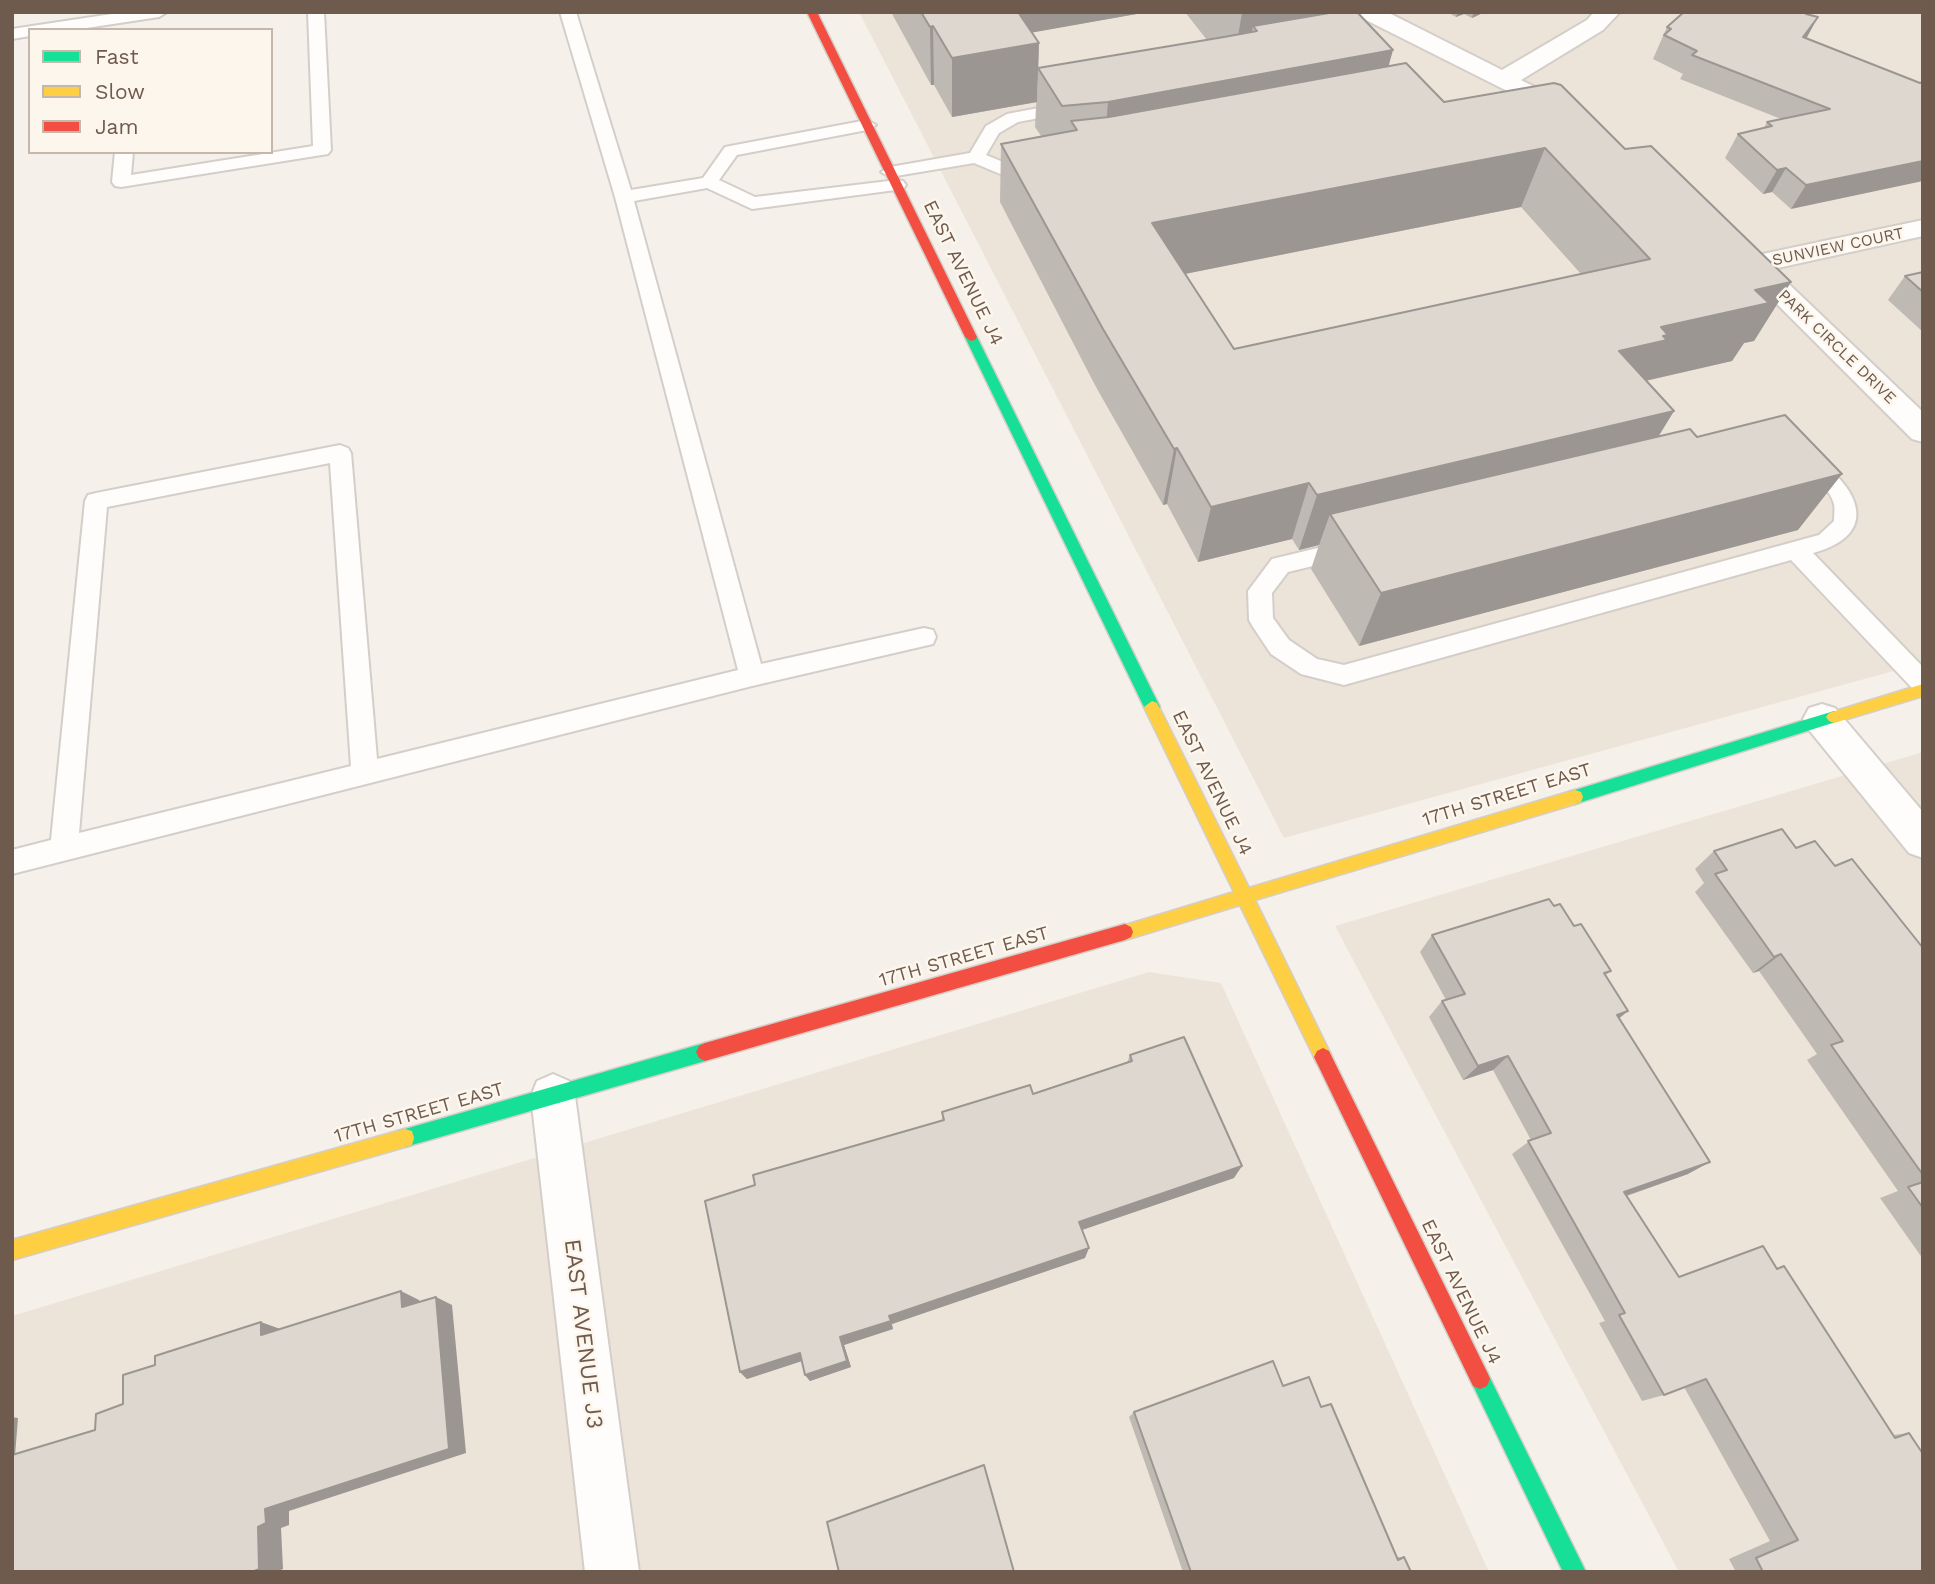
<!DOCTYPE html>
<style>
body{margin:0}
#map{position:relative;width:1935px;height:1584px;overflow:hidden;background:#f5f1ea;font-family:"Work Sans",sans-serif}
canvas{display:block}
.frame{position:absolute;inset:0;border:14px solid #6f5a4e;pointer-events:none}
.legend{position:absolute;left:28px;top:28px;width:245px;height:126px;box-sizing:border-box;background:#fdf6ec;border:2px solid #c4b8ad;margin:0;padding:9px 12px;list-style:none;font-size:21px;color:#6f5a4e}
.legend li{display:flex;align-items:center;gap:14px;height:35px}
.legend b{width:35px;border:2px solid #c4b8ad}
</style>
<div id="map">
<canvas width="1935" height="1584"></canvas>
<div class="frame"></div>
<ul class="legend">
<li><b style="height:9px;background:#16e098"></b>Fast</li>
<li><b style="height:9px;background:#ffcf43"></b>Slow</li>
<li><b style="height:9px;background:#f24e42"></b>Jam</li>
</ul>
</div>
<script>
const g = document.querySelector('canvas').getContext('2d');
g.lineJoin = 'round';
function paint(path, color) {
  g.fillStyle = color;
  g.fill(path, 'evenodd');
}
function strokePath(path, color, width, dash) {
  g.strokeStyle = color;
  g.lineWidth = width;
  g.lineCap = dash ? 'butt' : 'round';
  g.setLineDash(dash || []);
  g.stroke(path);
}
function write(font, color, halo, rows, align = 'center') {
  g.font = font + ' "Work Sans",sans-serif';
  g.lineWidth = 5;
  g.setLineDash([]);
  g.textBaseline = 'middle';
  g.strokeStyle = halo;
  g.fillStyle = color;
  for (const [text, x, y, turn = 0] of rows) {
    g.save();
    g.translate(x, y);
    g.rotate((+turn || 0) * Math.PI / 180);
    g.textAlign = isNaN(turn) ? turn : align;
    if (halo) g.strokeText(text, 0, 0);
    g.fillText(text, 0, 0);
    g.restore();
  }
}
paint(new Path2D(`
 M859,12h1064v651l-639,175z
 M1923,752v820h-244l-344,-646z
 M1149,972l72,11 268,589h-1477v-256z`), '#ede4d9');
const lane = new Path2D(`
 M125,12h42l-8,5 -86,13h-43v6l-18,3v-10z
 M308,12h16l7,138 -3,4 -207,33 -6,-1 -3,-4 3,-30h18l-2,23 182,-29z
 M560,12h16l55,178 72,-12 22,-31 142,-27 9,5 -9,5 -130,25 -18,25 36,17 142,-17 6,1 3,4 -3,4 -151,20 -45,-21 -73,13 127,463 163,-36 9,2 3,7 -3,7 -181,42 -740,188v-24l39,-10 34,-339 3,-6 8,-2 244,-48 8,3 3,5 26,306 361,-89 -123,-473zM330,463l21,303 -272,67 28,-326z
 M1070,102l9,5 -3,4 -58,11 -19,11 -13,22 39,16 15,1 3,4 -3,4 -23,1 -43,-18 -84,14 -9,-5 9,-5 80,-14 16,-27 21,-12z
 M1762,441c12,3 26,3 38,9 50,24 91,82 13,103l110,114v26l-9,-3 -123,-130 -447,125 -43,-11 -30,-20 -18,-27 -4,-7 -1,-29 24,-32zM1762,457c24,4 65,20 72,47 1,5 0,12 0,17l-15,14 -475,130 -27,-6 -28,-19 -16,-22 -1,-25 16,-21z`);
const street = new Path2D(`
 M1356,12h31l115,58 85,-50 7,-8h26l-17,18 -82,50 57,29 4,5 -4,5 -9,3 -209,-105z
 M1923,220v16l-150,33 150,143v30l-11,-3 -181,-181 4,-6 10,-3 13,6z
 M1822,704l13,4 88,104v46l-14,-5 -100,-123 -6,-11 6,-11z
 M553,1074l16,7 6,15 64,476h-54l-54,-476 6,-15z`);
const fast = new Path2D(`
 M971,333l6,4 183,370 -3,4h-10l-3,-4 -179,-370z
 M1834,711l5,2 3,4 -3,4 -264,83 -6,-2 -2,-5 2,-5 6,-2z
 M705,1043l6,3 3,6 -3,6 -6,3 -300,86 -7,-2 -2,-7 2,-7 7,-2z
 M1480,1369l7,3 99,200h-23l-93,-193 3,-7z`);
const slow = new Path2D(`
 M1923,684v12l-89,27 -5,-2 -3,-4 3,-4z
 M1152,701l5,2 92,185 326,-98 6,2 2,5 -2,5 -6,2 -320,96 77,157 -3,6 -6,3 -6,-3 -77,-158 -115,35 -6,-3 -2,-5 2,-5 115,-35 -90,-185z
 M405,1129l7,2 2,7 -2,7 -7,2 -393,113v-20z`);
const jam = new Path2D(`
 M807,12h10l160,325 -2,3 -4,1 -6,-4z
 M1125,924l6,3 2,5 -2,5 -6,3 -420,121 -6,-3 -3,-6 3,-6 6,-3z
 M1323,1048l6,3 158,321 3,7 -3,7 -7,3 -7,-3 -156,-323 -3,-6 3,-6z`);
strokePath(lane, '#d4cec9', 4);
strokePath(street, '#d4cec9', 4);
strokePath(fast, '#d4cec7', 3);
strokePath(slow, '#d4cec7', 3);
strokePath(jam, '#d4cec7', 3);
paint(lane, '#fefdfc');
paint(street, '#fefdfc');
paint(fast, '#16e098');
paint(slow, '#ffcf43');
paint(jam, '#f24e42');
paint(new Path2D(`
 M891,12h257l-116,20 7,11 -2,59 -85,15 -18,-32h-3z
 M1185,12h172l32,54 55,36 181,47 166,133 -37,59 -10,2 -12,18 -86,20 28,30 -16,26h39l101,93 -439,116 -48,-77 8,-24 -20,5 -7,-11 -94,23 -31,-58 -4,1 -67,-118 -96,-185 1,-58 40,-8 -6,-9 3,-59 169,-28zM1521,207l60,67 -347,75 -49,-75z
 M1447,12h38l-13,6 -8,-4 -8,3z
 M1810,15l8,2 -12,21 114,45 -129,126 -19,-17 -9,2 -38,-36 13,-24 26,-6 3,-6 14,-3 -101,-40 3,-5 -30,-15 14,-32z
 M1923,272v60l-35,-32 17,-24z
 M1796,848l39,18 88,82v311l-43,-61 18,-7 -91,-131 10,-6 -58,-83 -6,2 -58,-81 9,-9 -9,-14 19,-18z
 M1554,906l20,20 37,45 -5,4 13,43 69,156 -61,22 52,81 98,-9 7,-2 109,169 16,-2 14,139h-187l-7,-13 41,-18 -86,-154 -20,8 -22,6 -43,-78 6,-2 -93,-167 19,-14 -38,-70 -30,10 -34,-63 13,-16 4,-1 -26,-48 12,-17z
 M1130,1055l104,123 -152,52 3,28 -193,66 1,5 -49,16 7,22 -41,14 -5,-6 -3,-14 -55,18 -7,-7 15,-187 187,-65v-8l91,-18 94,-31z
 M1283,1386l38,21 76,150h7l7,15h-228l-54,-155 5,-5z`), '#bfb9b3');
paint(new Path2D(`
 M997,12h151l-152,27z
 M1246,12h92l-85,14 -8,43 -13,2 10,-58z
 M1458,12h6v2l-8,3z
 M1474,12h11l-13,6z
 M1818,17l-13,24 -2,-4z
 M933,26l1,59h-3l-1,-58z
 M1039,43l-2,59 -85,15v-59z
 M1393,50l-16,58 -274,52 5,-58z
 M1545,148l-24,59 -377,75 8,-59z
 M1923,161v20l-132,28 15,-24z
 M1786,168l-14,24 -9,2 14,-24z
 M1791,282l-37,59 -10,2 -12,18 -88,20 -25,-30 42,-24 94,-37z
 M1674,411l-35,57 -309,46 -11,31 -20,5 18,-55z
 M1177,448l-10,56 -4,1 11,-56z
 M1842,474l-44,56 -439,116 22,-53z
 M1309,483l-17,56 -94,23 13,-55z
 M1781,954l-22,17 -6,2 21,-16z
 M1628,1011l-18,15 7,-11z
 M1508,1056l-15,14 -30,10 15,-14z
 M1710,1162l-22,12 -83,29 19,-11z
 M1242,1166l-8,12 -158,54 3,-10z
 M1089,1248l-4,10 -193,66 -3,-8z
 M401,1291l18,9 1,15 -18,-8z
 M436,1297l16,8 14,148 -177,58v14l-8,3 2,41 -7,3h-24l6,-45 7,-18z
 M891,1321l2,8 -49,16 7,22 -41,14 -5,-6 35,-38z
 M261,1322l22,8 -22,5z
 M800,1353l5,7 -58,19 -7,-7z
 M12,1417l6,1 -4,50h-2z`), '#9b9692');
const building = new Path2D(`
 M921,12h97l21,31 -87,15 -19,-32 -3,1z
 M1335,12h22l36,38 -285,52 -46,4 -24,-38 186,-31 33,-6 -4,-5z
 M1684,12h123l-1,2 12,3 -15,20 117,46 3,-1v79l-117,24 -20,-17 -9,2 -39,-36 34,-8 -5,-4 63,-13 -138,-54 5,-4 -33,-16 7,-6 -4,-2z
 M1406,63l38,39 110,-19 7,2 64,64 26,-3 140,136 -36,8 14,13 -108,24 7,8 -5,1 4,4 -48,11 55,60 -357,84 -8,-12 -98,24 -34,-59 -3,1 -71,-120 -102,-185 76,-14 -6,-9 38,-4zM1545,148l105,111 -416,90 -82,-126z
 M1923,272v20l-18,-16z
 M1785,415l57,59 -461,119 -51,-79 360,-85 7,8z
 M1782,829l14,19 19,-7 20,25 17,-7 71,89v227l-92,-130 12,-4 -62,-87 -7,3 -59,-83 12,-4 -13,-19z
 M1549,899l5,7 6,-2 14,22 7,-2 30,47 -7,2 24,38 -11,4 93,147 -86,30 55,85 84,-31 14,23 7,-3 111,172 14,-5 14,21v118h-160l-7,-14 42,-18 -92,-161 -42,16 -45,-80 6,-2 -97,-172 23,-8 -43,-77 -30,10 -36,-65 23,-7 -33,-59z
 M1184,1037l58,129 -163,56 10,26 -200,68 2,5 -51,16 7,24 -42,14 -5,-22 -60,19 -35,-171 50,-16 -2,-10 191,-55 -2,-8 88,-27 3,9 99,-33 -2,-6z
 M1923,1182v26l-15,-21z
 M401,1291l1,16 34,-10 13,152 -184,60 1,14 -8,4 1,42 -7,3h-240v-117l83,-25 1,-16 27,-10v-29l32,-10v-9l106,-34v13z
 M1273,1361l10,25 26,-9 12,30 10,-3 67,156 6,-3 7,15h-220l-57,-160z
 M984,1465l30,107h-175l-12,-50z`);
paint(building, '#ded7d0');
strokePath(building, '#9b9692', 2);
write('16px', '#6f5a4e', '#fdf6ec', [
 ["SUNVIEW COURT",1838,247,-12],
 ["PARK CIRCLE DRIVE",1837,347,44]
]);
write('19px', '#6f5a4e', '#fdf6ec', [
 ["EAST AVENUE J4",963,273,64],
 ["EAST AVENUE J4",1212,783,64],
 ["17TH STREET EAST",1507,795,-17],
 ["17TH STREET EAST",964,957,-16],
 ["17TH STREET EAST",419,1113,-16],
 ["EAST AVENUE J4",1461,1292,64]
]);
write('23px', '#6f5a4e', '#fdf6ec', [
 ["EAST AVENUE J3",583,1334,83]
]);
</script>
